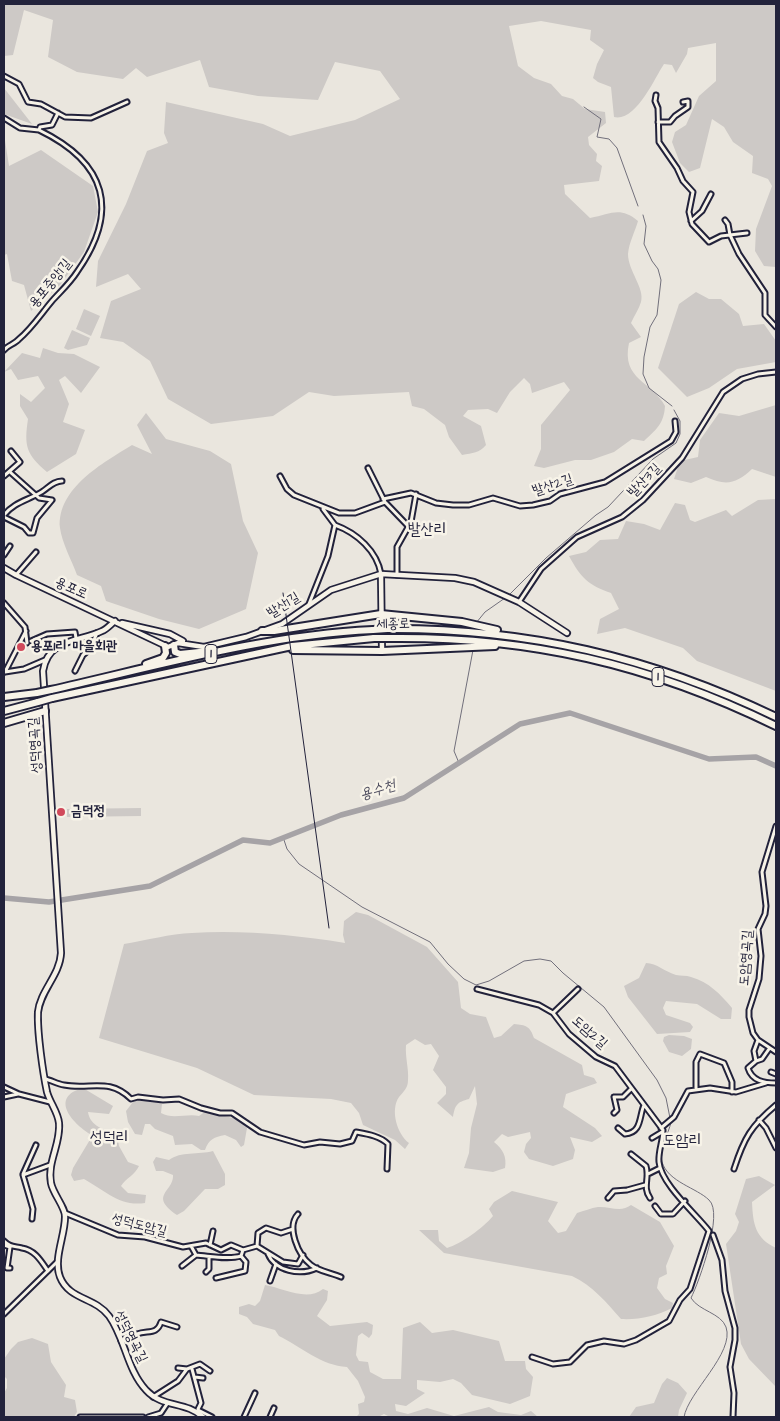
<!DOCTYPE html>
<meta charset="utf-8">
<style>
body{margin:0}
#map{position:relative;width:780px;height:1421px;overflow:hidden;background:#eae6de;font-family:"Architects Daughter",sans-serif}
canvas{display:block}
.frame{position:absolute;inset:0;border:5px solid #22223b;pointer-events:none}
</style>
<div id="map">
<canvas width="780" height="1421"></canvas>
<div class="frame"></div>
</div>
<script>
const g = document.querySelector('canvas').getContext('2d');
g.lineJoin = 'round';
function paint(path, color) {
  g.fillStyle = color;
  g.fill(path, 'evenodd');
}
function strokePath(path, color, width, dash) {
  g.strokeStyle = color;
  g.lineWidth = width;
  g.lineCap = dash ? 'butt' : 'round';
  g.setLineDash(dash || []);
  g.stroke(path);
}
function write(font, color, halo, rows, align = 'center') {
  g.font = font + ' "Architects Daughter","Poor Story",sans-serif';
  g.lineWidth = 5;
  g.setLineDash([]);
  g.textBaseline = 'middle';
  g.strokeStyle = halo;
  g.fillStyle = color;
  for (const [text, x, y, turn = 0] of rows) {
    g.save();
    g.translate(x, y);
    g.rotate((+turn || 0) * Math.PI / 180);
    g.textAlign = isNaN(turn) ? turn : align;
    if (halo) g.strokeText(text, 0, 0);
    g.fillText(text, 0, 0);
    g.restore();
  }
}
paint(new Path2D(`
 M4,4h772v263l-12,-1 -9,-15 1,-22 16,-43 -4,-7 -16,-6 1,-17 -20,-14 -9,-15 -12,-8 -12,49 -11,4 -9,-9 -8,-21 3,-10 11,-7 13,-29 17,-15v-38l-28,5 -1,6 -11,19 -4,-8 -8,-1c-10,15 -28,58 -50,53l-3,-30 -13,-5 -5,-4 4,-14 7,-14 -14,-10 1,-10 -50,-9 -32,5 9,40 16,12 17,6 11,12 11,3 12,10 20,3 1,11 -18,14 1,8 8,9 -1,7 6,5 -3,15 -35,4 1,9 25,24c21,-4 30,-12 48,3 -3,11 -9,21 -10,33 0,17 17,34 13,48 -2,7 -7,14 -10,21l10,14 -12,6c-8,37 23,38 36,63 -1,17 -8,23 -21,35l-12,-2 -18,13 -23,8h-16l-31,8 -10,-2 7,-17v-24l29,-35 -6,-8 -32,11 -2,-9 -6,-6 -14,14 -13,21 -9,-4 -20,1 -5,6 18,10 5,19c-7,8 -13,8 -24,10l-13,-18 -4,-12 -21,-16 -12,-3 -3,-14 -75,4 -25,-4 -36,24 -62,8 -43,-25 -18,-38 -27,-19 -23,-4 11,-37 30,-12 -13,-15 -32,13 2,-26 28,-57 21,-53 21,-8 -4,-10 2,-31 97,22 27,12 65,-16 45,-21 -20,-28 -45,-9 -17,38 -60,-4 -49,-9 -9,-27 -53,17 -11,-9 -13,11 -46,-7 -29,-15 5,-37 -29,-10 -11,45 -9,1z
 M4,88l28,36 -28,-10z
 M4,134l5,32 32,-16 52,36 5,26 -14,40 -24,33 -29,26 -7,-26 -12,-4 -5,-27 -3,1z
 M696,292l13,7h12l18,15 4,12 21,-2 12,17v21l-39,7 -28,19 -22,9 -29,-29 21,-64z
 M84,309l16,7 -9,20 -15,-7z
 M72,330l18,8 -3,7 -19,5 -4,-2z
 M43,348l15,5 16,1 26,13 -19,26 -16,-17 -6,4 10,24 -6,18 22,8 -9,24 -29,18c-21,-18 -23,-26 -19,-53l-8,-13v-12l11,8 14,-14 -7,-12 -20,4 -7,-11 -7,3 18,-19 18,5z
 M776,405v72l-24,-8c-16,15 -26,17 -46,8l-15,6 -17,-4 6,-18 18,-4 2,-17 19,-27 20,3z
 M146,413l20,26 44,12 21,13 12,57 15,32 -12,56 -47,20 -40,-10 -53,-18 -5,-15 -24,-11c-5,-14 -15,-32 -17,-47 -3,-40 43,-65 72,-83l20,9 -15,-29z
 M776,499v192l-79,-30 -14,-13 -58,-20 -28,6 3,-15 19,-10 -8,-16c-23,-8 -30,-15 -42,-37l17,-4 14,-12 18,-1 8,-18 18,3 16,6 15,-27 10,2 5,15 5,2 31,-12 6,6 26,-16z
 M141,808v8l-74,1v-8z
 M356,912l12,3 59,32 31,35 3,26 9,6 16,3 8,21 7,-2 13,-12c12,1 16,2 20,14l48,27 2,10 10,3 3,5 -31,11 -3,13 32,21 7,8 -10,6 -22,-5 5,13 -2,9 -20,7 -24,-7 -5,-7 2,-8 5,-6 -1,-6 -22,5 -6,-3 -8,8c9,7 13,15 11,26l-12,4 -29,-4 5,-15 2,-25 6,-24 -2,-18 -6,13c-12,3 -14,6 -16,18l-16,-14 9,-9v-7l-13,-17 6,-14 -8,-12 -6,1 -10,-6 -9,6c-1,12 3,24 2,35 0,8 -4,11 -9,17 -9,13 -2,37 10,46l-4,6 -10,-9 -32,-15 -4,-12 -8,-10 -20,-4 -77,-4 -57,-27 -98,-30 25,-94c23,-4 46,-10 68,-11 51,-3 103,2 153,10l-2,-8 1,-14z
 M646,963c11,0 19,9 30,12 5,1 10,0 15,2 18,5 29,17 41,31l-1,11h-10l-24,-15 -31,-3 -3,7 3,7 24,8 3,4 -3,5 -33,2 -29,-37 -4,-11 15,-8z
 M669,1035l15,1 8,3 -1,10 -9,7 -13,-4 -6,-11 1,-4z
 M83,1088l30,18 -4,8 -21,-2c2,14 16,18 29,22l2,12 9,16 11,4c-4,9 -13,12 -18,20l7,7 18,2 -1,8c-25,4 -41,-13 -61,-24l-10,2 -3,-6 2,-7 18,-30 -1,-4c-18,-11 -41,-37 -7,-46z
 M140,1099l10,3 8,-1 4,3 -1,9c12,7 26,0 38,3l7,-5 34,9 7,8 -3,17 -3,2 -5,-7 -11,-5c-11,2 -16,4 -20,15h-4l-9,-6 -17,1 -2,-9 -18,-7 -5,-5h-5l-3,11 -7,-1 -7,-12 -2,-11 7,-9z
 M213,1151l12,23v11l-7,4h-13l-21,22 -7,4c-29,-20 -3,-23 -4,-40l-10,-4h-7l-3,-9 3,-5 13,3c12,-9 29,-5 44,-9z
 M759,1176l16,9 -23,17c1,22 3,36 24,46v139l-27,-28 -8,-15 -15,-100 10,-13 3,-9 -4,-8 11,-35z
 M512,1191l46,11 -10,19 10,12 8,-2 11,-18c7,-2 14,-5 21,-6 11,-1 23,6 33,-2l29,17 14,24 -8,20 1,8 -8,4 -2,10 8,11 8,4 -1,5c-15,8 -34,12 -51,11 -15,-17 -28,-33 -49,-43l-128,-23 -25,-23h19l1,11 8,7c14,-4 36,-20 46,-32l-4,-7 5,-7z
 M265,1285c18,3 42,17 58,4l5,2 -1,9 -10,16 13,10 37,-4 6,3 -1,9 -3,4 -7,-5 -4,3 -2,19 3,6 9,1 2,10 13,7h18l2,-51 17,-6 12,11 21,-3 46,11 6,20h20l1,8 7,8 -3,19 -20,8 -38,-9 -11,-12 -8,-4 -13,3 -23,-2v9l8,4 -19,13 -11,-2 1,7 12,3 19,-6 27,8 35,-9 9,5 23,3 10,-4 7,6h-148l-6,-3 -6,3h-22l3,-3 -1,-10 6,-2 1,-5 -7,-16 -11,-14c-25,-1 -47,-21 -68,-31l-4,-6 -22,-6 -6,-7 -8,-3v-7l10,-3 6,2 5,-5z
 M32,1338l16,6 3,18 15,23 -2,12 11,3 2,12 -3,5h-70v-24l3,-5v-9l-3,-3v-17l7,-10 7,-7z
 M667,1378l11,5 9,10 -8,17 -1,7h-49l7,-10 18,-4 8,-19z`), '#cdc9c6');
strokePath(new Path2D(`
 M584,107l17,12 -4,18 12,2 8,9 21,58
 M643,215l3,11 -2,18 8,17 6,8 3,11 -4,35 -7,12 -6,30 -1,17 6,14 23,18
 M508,596l38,-38 50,-43 12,-8 45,-48 23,-16 4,-9v-13l-6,-11
 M476,623l9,-11 20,-14
 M459,763l-5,-12 19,-101
 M283,837l4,12 12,15 63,43 68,35 18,22 16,15 12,6 13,-4 35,-20 16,-2 11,2 12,12 41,34 53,73 9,18 4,20
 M671,1122c-2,12 -13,27 -9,40 6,20 35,26 47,38 15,13 -10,82 -18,98 8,13 30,15 35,29 9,26 -38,65 -42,90`), '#716f7b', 1);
strokePath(new Path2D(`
 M4,898l45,4 101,-16 93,-46 27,3 71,-28 63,-17 116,-74 50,-11 139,46 47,-2 20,9`), '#a6a3a6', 5.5);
const street = new Path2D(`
 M4,76l15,8 9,18 13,2 24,13 26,1 36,-16
 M656,95l-1,6 3,7 1,34 18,26 6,13 10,11 -4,20 3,12 17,18 12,-6 26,-3
 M4,118l16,10 19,2 1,-3 12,-2 6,-12
 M658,122h12l5,-6 13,-9v-6l-5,1
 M725,220l3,4 2,11 9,19 26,39v22l11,12
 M691,221l11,-10 9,-17
 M4,350c4,-5 11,-6 15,-11 13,-11 22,-25 33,-38 8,-9 18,-18 25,-29 43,-61 30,-109 -38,-142
 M368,468l17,34 24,25
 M4,476l16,-14 -9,-11
 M280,476l7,13 7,6 45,18h16l30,-11
 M383,499l28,-6 25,10 17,2h16l24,-7 27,8 13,-1 17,-4 10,-7 45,-12 66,-41 5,-9 -1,-11
 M4,515c10,-12 21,-14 34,-21 9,-4 14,-13 24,-13
 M4,517l20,10 5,6h4l4,-15 15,-18 -13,-2 -29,-26
 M335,525c22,8 42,26 46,49
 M4,555l6,-9
 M16,575l20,-23
 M397,575v-28l14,-25 5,-28
 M519,602l22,-33 36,-32 45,-20 21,-17 39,-42 41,-66 19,-13 16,-5 18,-2
 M4,603l21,24 2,16
 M309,604l19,-48 7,-31 -12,-16
 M31,641l16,-7 28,-2 1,6
 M75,671l8,-16 7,-6 7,-16
 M5,672l21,-41
 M5,672l19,-3 21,-9
 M776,826l-14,46 4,34 -1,8 -7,15 3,27 -2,23 -10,31v7l4,16 5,7 18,12
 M477,989l62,16 14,8 16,21 27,23 19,9 48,64c0,11 -5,21 -4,32 2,22 37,52 50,69l-19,58 -10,11 -11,21 -33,19 -12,4 -20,-3 -17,4 -17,17 -17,2 -21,-7
 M553,1013l25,-24
 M758,1040l-4,11 2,10 6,-2 7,-10
 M756,1061l-8,7c4,13 16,15 28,15
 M771,1072l5,2
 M45,1079c6,1 12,5 19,6 26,5 45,-8 67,14l7,-2 25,3 16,-1 22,9 19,5h12l28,19 44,13 16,-3 20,2 12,-3 4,-9c11,2 24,4 32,12l-1,25
 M4,1087l15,7 31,8
 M696,1088v-26l4,-8 24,9 8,19v10
 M4,1097l14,-3
 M614,1113l3,-3 -3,-13h9l8,-8
 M759,1120l7,8 10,20
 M618,1128l7,6c17,-1 14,-18 19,-29
 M661,1128l13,-11 14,-26 22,-3 26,4 30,-9
 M652,1138l10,-6
 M631,1154l15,12c4,12 -4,21 4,32
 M734,1169c10,-31 17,-43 42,-64
 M23,1174l13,-29
 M648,1174l12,-6
 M608,1198l6,-7 13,-1 18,-5
 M655,1206l6,8h12l12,-13
 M65,1213l53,22 27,2 38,10 23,-4 15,7 10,-5 12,5 14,-4 1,-13 8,-5 15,5 12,-4
 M298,1214c-12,13 0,41 13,51 7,6 21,8 30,12
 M32,1219l1,-10 -10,-34 27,-10
 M713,1235l9,25 3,31 10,37v12l-5,27 4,26 -1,24
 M4,1241c6,6 10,5 18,7 13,2 19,13 26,23
 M4,1245l6,2 -3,21h3
 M210,1245l3,-14
 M191,1246l5,9
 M257,1246l26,16 15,2 5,-9
 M268,1254c7,17 32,22 49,14
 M182,1266l14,-11c14,1 32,5 45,1l2,-6
 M206,1272l3,-3v-11
 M216,1278l29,-7 1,-9 -5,-6
 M270,1281l6,-17
 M4,1314l54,-53
 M121,1341c5,-2 11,-6 16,-7 11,-4 20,1 24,-12l16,5
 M178,1368l9,1
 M192,1369l9,34 -3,6
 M195,1377l8,1
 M153,1397l25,-16 9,-12 13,-5 10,7
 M198,1410l14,7
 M80,1417h63
 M148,1417l13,-4 6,-9
 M244,1417l11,-24
 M270,1417l4,-9`);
const secondary = new Path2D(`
 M4,568l12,7 152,72 10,-4 26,4 42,-10 36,-13 49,-34 50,-16 74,4 19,4 45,20 48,31
 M381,574l1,77
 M115,621c-4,3 -8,8 -13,10 -23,11 -54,7 -59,40l18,282c-1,22 -21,38 -23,59 -1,20 5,61 9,80 3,11 11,20 12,31 2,21 -12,38 -8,60 2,11 15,25 14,34 0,19 -12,42 -5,60 9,23 35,20 49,39 16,22 18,54 37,74 16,18 40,11 57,27
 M122,623l48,11 13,7`);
const highway = new Path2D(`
 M387,629c140,-1 264,28 389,88
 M262,631h12l107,-17 81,8 35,8
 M387,638c141,-2 263,26 389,88
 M174,645l1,7 5,2 29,-3
 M293,650l89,1 113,-5
 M146,664l17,-6 3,-5 -1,-7
 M51,690c106,-24 213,-55 322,-60
 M4,697l33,-4
 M52,698l240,-52 82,-8
 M4,711l34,-9
 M4,723l41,-12`);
strokePath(street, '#22223b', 7);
strokePath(secondary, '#22223b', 8);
strokePath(highway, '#22223b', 10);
strokePath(street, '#f7f3e8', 3);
strokePath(secondary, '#f7f3e8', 4.5);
strokePath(highway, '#f7f3e8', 6);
strokePath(new Path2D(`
 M283,593l46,335`), '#22223b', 1);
const highwayBridge = new Path2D(`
 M373,630l14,-1
 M374,638h13
 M37,693l14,-3
 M38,702l14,-4`);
strokePath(highwayBridge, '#22223b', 10, []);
strokePath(highwayBridge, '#f7f3e8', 6);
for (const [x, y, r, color] of [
 [21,647,5,"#d1495b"],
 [61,812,5,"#d1495b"]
]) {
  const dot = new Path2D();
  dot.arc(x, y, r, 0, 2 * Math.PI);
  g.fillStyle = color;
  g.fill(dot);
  strokePath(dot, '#f7f3e8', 2);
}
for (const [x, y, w] of [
 [211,654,12],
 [658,677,12]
]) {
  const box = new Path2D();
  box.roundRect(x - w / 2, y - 9.5, w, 19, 4);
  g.fillStyle = '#f7f3e8';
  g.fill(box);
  strokePath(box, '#22223b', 1);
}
write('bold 12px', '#22223b', null, [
 ["1",211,654],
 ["1",658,677]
]);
write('14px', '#22223b', '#f7f3e8', [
 ["용포중앙1길",51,284,-51],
 ["발산3길",645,481,-46],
 ["발산2길",553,486,-18],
 ["용포로",71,589,24],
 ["발산1길",284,606,-32],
 ["세종로",393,625,-1],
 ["성덕영곡길",36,745,-94],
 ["도암영곡길",747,958,-86],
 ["도암2길",589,1033,41],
 ["성덕도암길",139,1226,14],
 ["성덕영곡길",130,1337,63]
]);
write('bold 14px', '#22223b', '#f7f3e8', [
 ["용포1리 마을회관",31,647],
 ["금덕정",71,812]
], 'left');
write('italic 15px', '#504f60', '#f7f3e8', [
 ["용수천",378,791,-17]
]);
write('16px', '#22223b', '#f7f3e8', [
 ["발산리",427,531],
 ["성덕리",109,1139],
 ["도암리",682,1142]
]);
</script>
